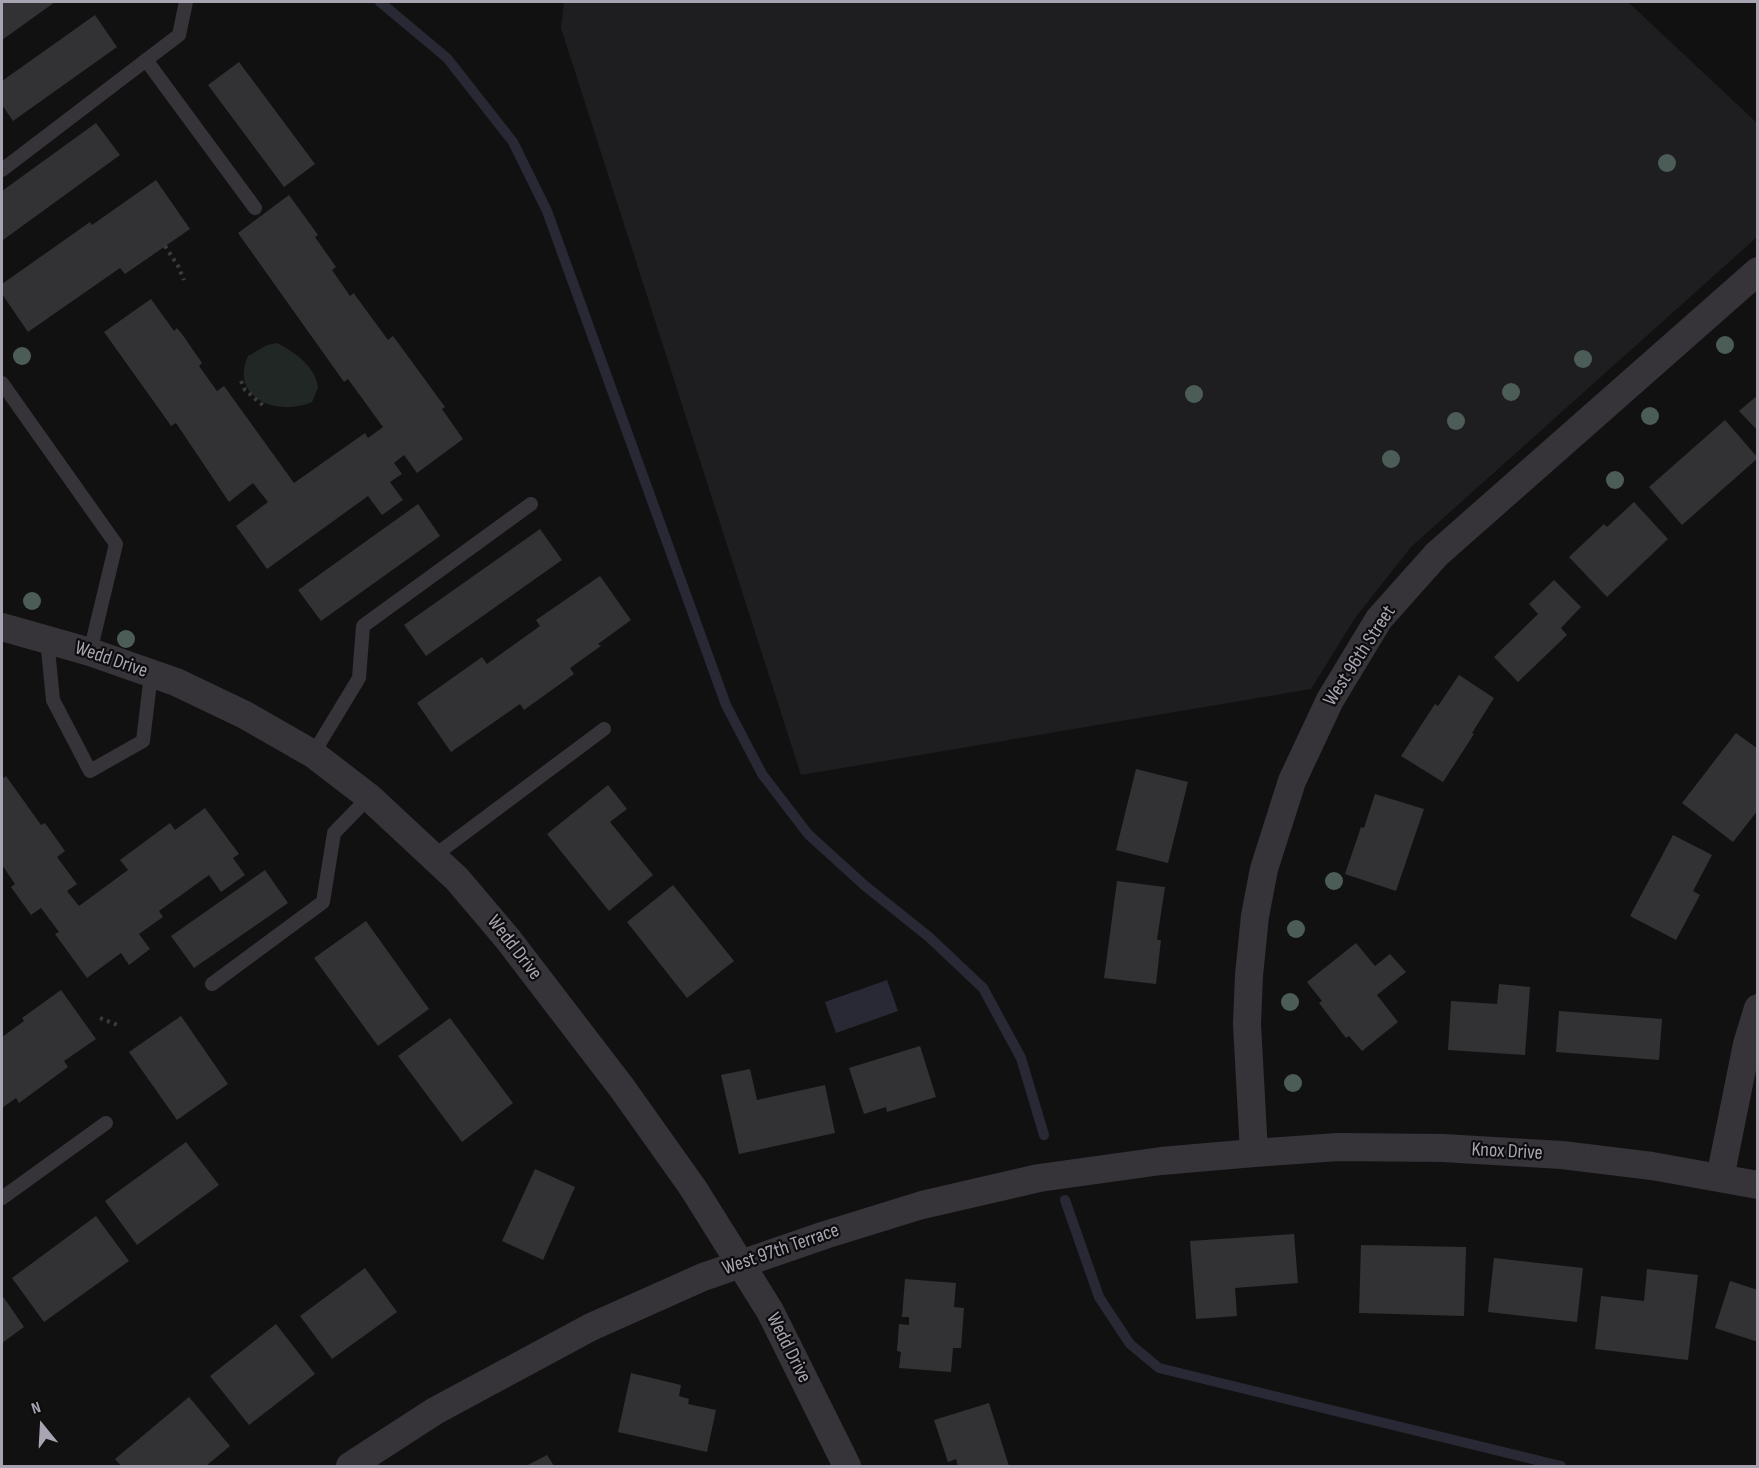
<!DOCTYPE html>
<style>
body{margin:0}
#map{position:relative;width:1759px;height:1468px;overflow:hidden;background:#121112;font-family:"Sofia Sans Condensed",sans-serif}
canvas{display:block}
.frame{position:absolute;inset:0;border:3px solid #a8a4b2;pointer-events:none}
.north{position:absolute;left:12px;top:1396px;width:60px;height:60px;-webkit-text-stroke:4px #0d0c0d;paint-order:stroke;rotate:342deg;font-size:16px;font-weight:700;line-height:24px;text-align:center;color:#a8a4b2}
.north::after{content:'';display:block;margin:auto;width:21px;height:27px;background:#a8a4b2;clip-path:polygon(50% 0,100% 100%,50% 72%,0 100%)}
</style>
<div id="map">
<canvas width="1759" height="1468"></canvas>
<div class="frame"></div>
<div class="north">N</div>
</div>
<script>
const g = document.querySelector('canvas').getContext('2d');
g.lineJoin = 'round';
function paint(path, color) {
  g.fillStyle = color;
  g.fill(path, 'evenodd');
}
function strokePath(path, color, width, dash) {
  g.strokeStyle = color;
  g.lineWidth = width;
  g.lineCap = dash ? 'butt' : 'round';
  g.setLineDash(dash || []);
  g.stroke(path);
}
function write(font, color, halo, rows, align = 'center') {
  g.font = font + ' "Sofia Sans Condensed",sans-serif';
  g.lineWidth = 4.5;
  g.setLineDash([]);
  g.textBaseline = 'middle';
  g.strokeStyle = halo;
  g.fillStyle = color;
  for (const [text, x, y, turn = 0] of rows) {
    g.save();
    g.translate(x, y);
    g.rotate((+turn || 0) * Math.PI / 180);
    g.textAlign = isNaN(turn) ? turn : align;
    if (halo) g.strokeText(text, 0, 0);
    g.fillText(text, 0, 0);
    g.restore();
  }
}
paint(new Path2D(`
 M564,2h1064l129,121v114l-346,310 -56,71 -44,71 -510,86 -240,-747z`), '#1e1d1f');
paint(new Path2D(`
 M277,343c18,9 39,24 41,45l-6,14c-34,15 -83,-4 -64,-46l19,-11z`), '#202724');
paint(new Path2D(`
 M887,980l11,31 -62,22 -11,-31z`), '#292935');
strokePath(new Path2D(`
 M380,2l67,56 66,84 34,69 179,494 36,69 46,60 56,51 65,52 54,51 38,70 23,77
 M1065,1200l34,97 31,47 29,24 402,98`), '#292935', 10);
paint(new Path2D(`
 M2,2h53l-53,38z
 M95,15l22,32 -104,74 -11,-16v-24z
 M239,62l76,102 -31,23 -76,-102z
 M96,123l24,32 -117,85 -1,-49z
 M156,180l34,49 -65,45 -5,-6 -92,64 -26,-38v-10l88,-62 2,3z
 M289,195l29,40 -3,2 21,30 -4,3 18,26 4,-3 1,2 33,45 5,-4 3,4 49,67 -3,2 21,30 -46,34 -13,-18 -10,8 8,11 -12,8 13,18 -21,15 -14,-19 -101,73 -31,-43 32,-24 -15,-19 -24,19 -53,-79 -5,3 -2,-3 -65,-91 47,-33 23,32 3,-3 5,6 20,29 -3,3 18,25 7,-5 70,97 71,-50 3,5 15,-11 -35,-48 -4,3 -106,-149z
 M1758,395v36l-19,-20z
 M1725,420l33,38 -76,67 -33,-38z
 M1634,502l34,37 -61,58 -38,-40 35,-33 3,3z
 M418,504l22,32 -119,85 -23,-31z
 M540,529l22,31 -136,96 -22,-31z
 M600,576l31,44 -33,24 3,2 -31,22 4,6 -50,36 -4,-6 -69,48 -34,-49 65,-46 5,7 53,-38 -4,-6z
 M1554,580l27,27 -20,21 6,7 -49,47 -24,-25 44,-43 -9,-10z
 M1459,675l35,23 -22,35 2,1 -31,48 -42,-26 34,-52 3,2z
 M1736,733l22,16v61l-25,32 -51,-39z
 M1136,769l52,13 -20,81 -52,-13z
 M2,776l1,2 3,-2 35,49 4,-2 20,28 -8,6 20,27 -10,7 12,15 49,-36 -8,-10 50,-37 5,7 30,-22 34,46 -6,4 12,17 -24,17 -12,-17 -50,36 4,6 -24,17 11,15 -21,16 -8,-12 -34,25 -32,-44 4,-2 -18,-24 -10,7 -20,-28 4,-3 -13,-19z
 M608,785l19,24 -17,13 43,53 -44,36 -62,-77z
 M1375,794l49,15 -28,82 -51,-17 16,-47 3,1z
 M1673,835l39,20 -19,36 7,4 -24,45 -46,-24z
 M265,870l23,33 -94,65 -23,-32z
 M1117,881l48,6 -8,53h4l-5,44 -52,-6z
 M673,885l61,76 -47,37 -60,-76z
 M366,921l63,88 -51,37 -64,-88z
 M1356,943l19,23 15,-12 16,18 -29,23 21,27 -36,29 -13,-15 -3,2 -27,-35 3,-2 -15,-19z
 M1499,984l31,3 -5,68 -77,-5 3,-49 46,3z
 M61,990l35,49 -32,22 4,6 -49,36 -3,-5 -14,10v-71l22,-16 -2,-3z
 M1559,1011l103,8 -3,41 -103,-8z
 M181,1016l47,68 -51,36 -48,-68z
 M450,1018l63,85 -51,39 -64,-86z
 M920,1046l16,51 -49,15 -1,-5 -22,7 -15,-46z
 M750,1069l7,31 68,-15 10,48 -96,21 -18,-79z
 M186,1142l33,43 -82,60 -32,-44z
 M535,1169l40,18 -32,73 -41,-19z
 M96,1216l33,45 -85,61 -32,-44z
 M1294,1234l4,49 -63,5 2,28 -41,3 -6,-78z
 M1361,1245l105,2 -2,69 -105,-3z
 M1494,1258l89,10 -6,54 -89,-10z
 M365,1268l32,44 -65,47 -32,-43z
 M1647,1269l51,6 -10,85 -93,-11 6,-53 43,5z
 M905,1279l51,4 -2,24 10,1 -3,40h-8l-2,24 -52,-4 2,-16 -4,-1 2,-27 10,1v-8h-7z
 M1730,1281l28,9v52l-43,-14z
 M2,1295l22,32 -22,16z
 M276,1324l39,50 -66,51 -39,-49z
 M631,1373l50,12 -2,11 10,3 -1,5 28,6 -9,42 -89,-20z
 M189,1397l41,49 -24,20h-85l-6,-7z
 M989,1403l20,63h-51l-2,-7 -8,3 -14,-42z
 M547,1455l7,11h-28z`), '#323134');
strokePath(new Path2D(`
 M165,246l13,20 6,14
 M241,381l4,9 20,17
 M100,1018l20,8`), '#3c3b40', 4, [3, 4.5]);
strokePath(new Path2D(`
 M146,60l109,148
 M2,170l177,-135 7,-33
 M2,383l114,161 -26,108
 M47,639l6,61 37,71 53,-30 8,-67
 M313,754l46,-76 4,-52 168,-122
 M434,856l170,-127
 M212,984l111,-82 11,-69 35,-36
 M2,1198l104,-75`), '#363439', 14);
strokePath(new Path2D(`
 M2,627l88,25 86,30 69,33 68,39 56,43 88,82 50,59 115,150 71,100 77,123 77,155
 M1254,1153l-7,-129 2,-49 6,-59 9,-47 28,-88 38,-81 49,-81 58,-65 321,-283
 M1720,1178l27,-134 11,-36
 M350,1466l85,-55 156,-84 112,-50 122,-42 97,-30 117,-27 122,-17 93,-8 84,-6 105,1 119,7 90,11 106,19`), '#363439', 28);
g.fillStyle = '#4c5d58';
for (const [x, y] of [
 [1667,163],
 [1725,345],
 [22,356],
 [1583,359],
 [1511,392],
 [1194,394],
 [1650,416],
 [1456,421],
 [1391,459],
 [1615,480],
 [32,601],
 [126,639],
 [1334,881],
 [1296,929],
 [1290,1002],
 [1293,1083]
]) {
  g.beginPath();
  g.arc(x, y, 9, 0, 2 * Math.PI);
  g.fill();
}
write('20px', '#a8a4b2', '#0d0c0d', [
 ["West 96th Street",1360,656,-57],
 ["Wedd Drive",111,660,19],
 ["Wedd Drive",514,948,52],
 ["Knox Drive",1507,1152,3],
 ["West 97th Terrace",781,1250,-19],
 ["Wedd Drive",788,1348,63]
]);
</script>
